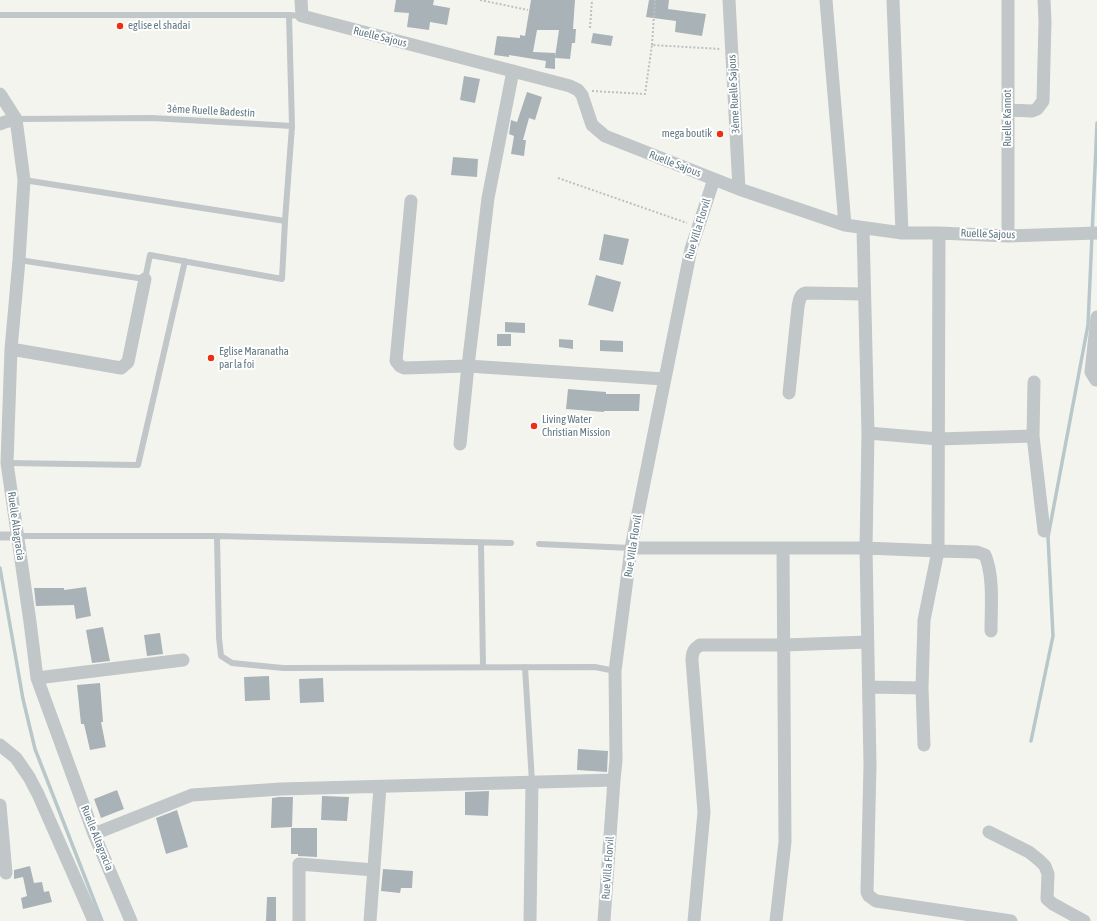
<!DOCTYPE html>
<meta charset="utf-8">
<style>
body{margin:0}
canvas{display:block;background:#f4f4ef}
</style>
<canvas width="1097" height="921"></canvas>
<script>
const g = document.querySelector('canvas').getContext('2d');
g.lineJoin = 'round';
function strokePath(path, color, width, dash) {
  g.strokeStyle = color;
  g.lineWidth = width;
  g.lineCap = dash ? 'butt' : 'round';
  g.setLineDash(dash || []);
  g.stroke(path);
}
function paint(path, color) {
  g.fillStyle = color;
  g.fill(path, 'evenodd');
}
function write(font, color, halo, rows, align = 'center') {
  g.font = font + ' "Asap Condensed",sans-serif';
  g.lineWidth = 4;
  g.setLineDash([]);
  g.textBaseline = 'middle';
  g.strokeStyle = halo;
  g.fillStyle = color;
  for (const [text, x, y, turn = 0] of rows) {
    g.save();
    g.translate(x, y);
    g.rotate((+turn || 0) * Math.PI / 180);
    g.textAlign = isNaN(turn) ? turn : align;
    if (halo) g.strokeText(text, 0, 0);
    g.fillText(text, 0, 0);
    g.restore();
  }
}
strokePath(new Path2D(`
 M0,568l23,131 12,50 67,172
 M1031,741l22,-105 -5,-99 40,-212 9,-202`), '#b8c8ca', 3.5);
paint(new Path2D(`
 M396,0h38l-1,5 17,3 -3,17 -17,-3 -1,8 -22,-3 2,-14 -15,-1z
 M531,0h44l-2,29h3l-1,14h-3l-2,16 -15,-1v11l-10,-1 1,-7 -37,-6v2l-15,-2 3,-19 23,2v-3l5,1zM537,30h22l-4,27 1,-4 -23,-1z
 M649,0h20l-1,9 38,5 -4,22 -27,-4 1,-11 -30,-4z
 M593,33l20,3 -2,10 -20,-3z
 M464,76l16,3 -5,24 -15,-3z
 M527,92l15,5 -7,23 -6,-2 -6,22h3l-2,16 -13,-2 3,-18 -5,-2 2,-14 6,2z
 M453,157l25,2 -1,18 -26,-2z
 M604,234l25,5 -6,26 -24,-5z
 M596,275l25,7 -8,30 -25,-7z
 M505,322l20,1v10l-20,-1z
 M497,334h14v12h-14z
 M559,339l14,1v9l-14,-2z
 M600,340l23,1v11l-23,-1z
 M568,389l38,3v2h34l-1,17h-35v1l-38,-3z
 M86,587l5,29 -15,3 -2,-14 -38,1 -2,-18h30v2z
 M103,627l7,34 -18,2 -6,-33z
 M160,633l3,21 -16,2 -3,-21z
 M269,676l1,24 -25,1 -1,-24z
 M323,678l1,24 -24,1 -1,-24z
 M100,683l3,39h-2l5,25 -16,3 -6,-26h-3l-4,-39z
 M578,749l30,2 -1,21 -30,-2z
 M117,790l7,19 -23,9 -7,-19z
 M489,791l-1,25 -23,-1v-23z
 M322,796l27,1 -2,24 -26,-1z
 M279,797h14l-1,30 -21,1 1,-30z
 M177,810l11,37 -22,7 -10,-36z
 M291,828h26v29l-19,-1v-2h-7z
 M30,866l4,17 8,-1 2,10 5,-1 3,11 -29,7 -2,-11 6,-2 -4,-19 -9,2v-9z
 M383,869l30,2 -1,17h-11l-1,5 -19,-2z
 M267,897h9v24h-10z`), '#a9b3b7');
strokePath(new Path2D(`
 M480,0l48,10
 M590,28l2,-28
 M652,45l3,-45
 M592,91l53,3 7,-49 69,4
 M558,178l129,45`), '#bdbfc1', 2, [2, 2]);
strokePath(new Path2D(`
 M0,15h289l13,1
 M16,119l136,-1 140,8 -3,-111
 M24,180l261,41
 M19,260l126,19 5,-24 132,24 3,-58 7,-95
 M7,463l131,2 47,-204
 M17,536h200l294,7
 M217,536l2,102 2,18 11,7 51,5 312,-1 20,4
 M481,543l2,124
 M539,544l92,4
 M525,667l7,115`), '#c1c6c8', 6);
strokePath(new Path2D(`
 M0,536h17`), '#c1c6c8', 9);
strokePath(new Path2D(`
 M301,0l1,16 268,70 8,4 4,5 10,30 13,11 134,53 106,36 57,8h37l69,3 89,-3
 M729,0l10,189
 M826,0l19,225
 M893,0l9,233
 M0,94l16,25 8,61 -5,80 -8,89 -4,114 23,159 7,56 57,156 37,87
 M1008,110l24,1 5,-2 6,-8 2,-80 -1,-21
 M0,124l5,-2 11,-3
 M411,201l-15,160 4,5 4,2 64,-2 196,13
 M863,228l5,205 -2,115 4,217 -3,127 2,4 7,5 135,20
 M1008,236v-236
 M1097,317l-6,55 5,8h1
 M11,349l110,19 7,-6 17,-83
 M1034,382l-1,54 11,95
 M789,393l9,-86c1,-6 2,-13 8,-14l58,1
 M868,433l71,6 94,-3
 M460,444l8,-78 20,-168 25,-127
 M631,548h235l72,3 1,-318
 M938,551l39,1 8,3c9,21 6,53 6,76
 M37,678l146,-18
 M869,687l53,1
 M0,745l16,13 13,19 9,17 56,127
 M924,745l-2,-57 2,-68 14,-69
 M0,805l6,68
 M989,832l40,20 10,8 6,6 3,8 -1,25 6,5 31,17
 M94,834l98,-39 89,-6 333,-9
 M299,921v-57l75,6
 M370,921l10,-134
 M530,921l2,-139
 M604,921l10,-141 2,-20 -1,-89 16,-123 60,-299 23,-70
 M694,921l10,-109 -12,-152c0,-8 2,-11 8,-15h84l84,-3
 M776,921l9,-79 -2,-294`), '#c1c6c8', 13);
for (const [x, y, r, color] of [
 [120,26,4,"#ee2e16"],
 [720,134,4,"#ee2e16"],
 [211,358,4,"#ee2e16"],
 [534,426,4,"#ee2e16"]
]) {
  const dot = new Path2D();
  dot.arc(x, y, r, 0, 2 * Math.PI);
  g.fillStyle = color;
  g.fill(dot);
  strokePath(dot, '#fff', 1.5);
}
write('11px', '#617883', '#fff', [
 ["eglise el shadai",128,26],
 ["mega boutik",712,134,"right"],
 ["Eglise Maranatha",219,352],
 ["par la foi",219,365],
 ["Living Water",542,420],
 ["Christian Mission",542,433]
], 'left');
write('11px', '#617883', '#fff', [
 ["Ruelle Sajous",380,37,14],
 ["3ème Ruelle Sajous",734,94,-93],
 ["3ème Ruelle Badestin",211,111,3],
 ["Ruelle Kannot",1008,118,-90],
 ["Ruelle Sajous",675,164,21],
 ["Rue Villa Florvil",698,229,-73],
 ["Ruelle Sajous",988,234,2],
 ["Ruelle Altagracia",16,526,82],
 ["Rue Villa Florvil",633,546,-81],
 ["Ruelle Altagracia",97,838,68],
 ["Rue Villa Florvil",608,868,-86]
]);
</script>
